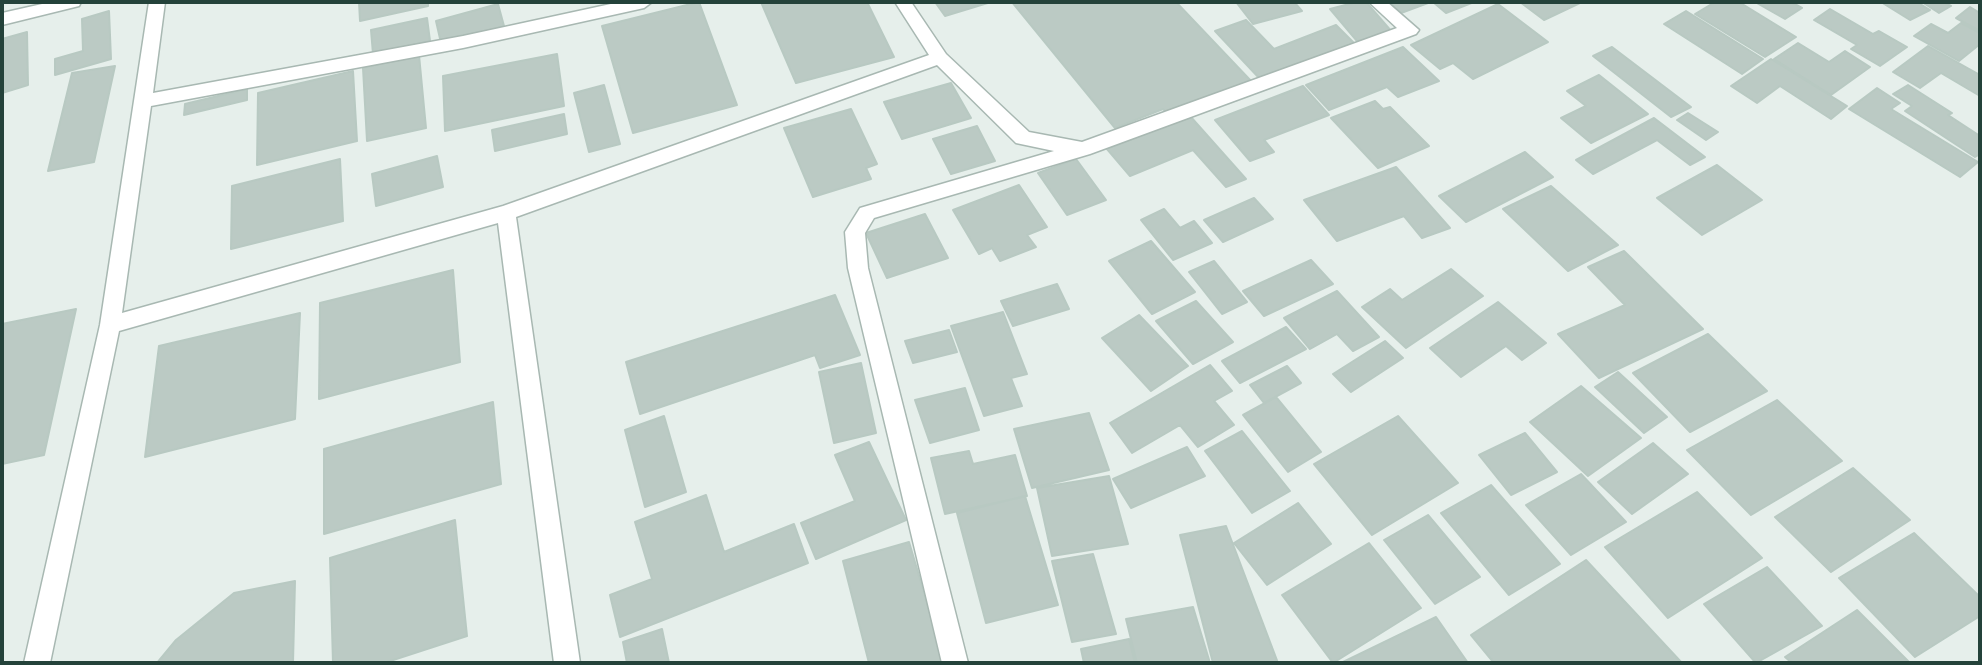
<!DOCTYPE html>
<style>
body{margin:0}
#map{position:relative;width:1982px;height:665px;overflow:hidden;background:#e6efeb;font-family:"Asap Condensed",sans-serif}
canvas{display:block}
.frame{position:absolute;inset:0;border:4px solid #24423a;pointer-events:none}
</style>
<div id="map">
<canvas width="1982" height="665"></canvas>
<div class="frame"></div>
</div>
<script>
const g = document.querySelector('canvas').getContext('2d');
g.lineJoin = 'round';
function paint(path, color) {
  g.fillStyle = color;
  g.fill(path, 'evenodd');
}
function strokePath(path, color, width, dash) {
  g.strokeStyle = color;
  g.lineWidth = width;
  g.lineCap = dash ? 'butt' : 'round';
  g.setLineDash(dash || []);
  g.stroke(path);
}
const building = new Path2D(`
 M359,2h69v4l-68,15z
 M699,2l38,103 -104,28 -31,-107z
 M761,2h106l27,55 -98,26z
 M935,2h56l-46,14z
 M1012,2h164l76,80 -83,33 -6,-6 -48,19z
 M1236,2h58l8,9 -49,13z
 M1357,2h9l26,30 -35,9 -27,-32z
 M1388,2h39l1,1 -27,10z
 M1433,2h41l-28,11z
 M1520,2h62l-38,18z
 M1715,2h24l57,35 -31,20 -70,-43z
 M1755,2h36l11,6 -17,11z
 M1881,2h36l13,8 -20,10z
 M1922,2h21l8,4 -12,7z
 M498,4l6,22 -63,17 -5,-22z
 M1498,4l50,38 -75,37 -20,-16 -13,6 -29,-24z
 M1970,7l10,6v18l-24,-13z
 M1830,9l43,25 6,-3 28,16 -27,19 -29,-17 6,-4 -43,-25z
 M109,11l2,48 -56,16v-16l28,-8 -1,-32z
 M1686,11l77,48 -21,15 -78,-50z
 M427,18l3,23 -57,13 -2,-24z
 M1246,20l28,29 62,-24 18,18 -94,36 -45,-48z
 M1961,23l19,10v11l-21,17 -45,-25 17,-12 17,9z
 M27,32l1,53 -26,8v-54z
 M1798,43l31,19 16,-11 25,16 -39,28 -57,-36z
 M1928,46l52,29v21l-39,-23 -21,15 -27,-16z
 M1403,47l36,34 -41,16 -11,-10 -58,23 -23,-25z
 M1612,47l79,60 -20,10 -78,-61z
 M557,54l7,52 -119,25 -2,-55z
 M419,55l7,73 -59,13 -4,-73z
 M1771,59l76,47 -16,13 -51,-33 -23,17 -26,-17z
 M115,66l-21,96 -46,9 24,-98z
 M353,71l4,70 -100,24 1,-72z
 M1599,75l49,39 -57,29 -30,-25 25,-12 -19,-15z
 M951,83l20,35 -69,21 -18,-37z
 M604,85l16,59 -31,8 -15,-59z
 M1908,85l44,28 -4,2 32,21v18l-5,3 -70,-46 7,-5 -19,-12z
 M1303,86l26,29 -65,25 10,12 -24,9 -35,-41z
 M1877,88l23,15 -9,6 87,53 -18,15 -111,-68z
 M247,89v11l-63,15 1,-11z
 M1375,101l8,8 7,-2 39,39 -51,22 -47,-50z
 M851,109l26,55 -11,4 5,11 -58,18 -29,-69z
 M1688,113l30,19 -12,8 -29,-20z
 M564,114l3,20 -72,17 -3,-21z
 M1190,116l56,63 -20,8 -33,-37 -63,26 -23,-27z
 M1654,118l51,39 -15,8 -33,-25 -64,34 -17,-14z
 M977,126l18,35 -44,13 -18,-35z
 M1525,152l28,25 -87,45 -27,-26z
 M437,156l6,31 -67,19 -4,-32z
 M340,159l3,62 -112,28 1,-63z
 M1076,159l30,41 -39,15 -29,-42z
 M1717,165l45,35 -60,35 -45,-37z
 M1396,167l54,61 -28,10 -18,-22 -67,25 -33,-41z
 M1019,185l28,42 -20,8 9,12 -36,14 -8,-13 -13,6 -26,-44z
 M1551,186l67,59 -50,26 -65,-62z
 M1254,198l19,21 -50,23 -19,-22z
 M1164,209l16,19 14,-7 18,22 -39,17 -32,-40z
 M925,214l23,44 -61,20 -21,-45z
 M1151,241l44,51 -43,22 -43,-53z
 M1624,251l79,78 -104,49 -41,-44 67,-29 -37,-38z
 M1311,260l22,24 -69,32 -21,-25z
 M1214,261l33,41 -25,12 -33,-42z
 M1451,269l32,27 -77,52 -44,-41 28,-18 12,11z
 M453,270l7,92 -141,37 1,-96z
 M1057,284l12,25 -56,17 -12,-25z
 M1337,291l42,46 -26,14 -16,-17 -27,15 -26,-31z
 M835,295l25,60 -40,13 -5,-13 -175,59 -14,-52z
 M1196,301l37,41 -40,22 -37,-43z
 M1498,302l48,41 -24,17 -16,-14 -45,31 -31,-29z
 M76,309l-32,146 -42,9v-140z
 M1003,312l24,62 -16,4 11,28 -38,10 -33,-90z
 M300,313l-5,106 -150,38 14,-111z
 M1139,315l49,51 -37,25 -49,-53z
 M1286,327l20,22 -66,34 -18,-22z
 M949,330l8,22 -44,11 -8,-22z
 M1708,334l59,57 -77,41 -57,-59z
 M1385,341l18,17 -52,34 -18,-18z
 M861,363l15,70 -42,10 -15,-71z
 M1210,365l22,26 -18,10 20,24 -36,22 -18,-22 -48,28 -22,-30z
 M1287,366l14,17 -37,20 -14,-18z
 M1618,372l49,45 -23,16 -49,-46z
 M1581,386l60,52 -53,38 -58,-54z
 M965,388l14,42 -49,13 -15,-43z
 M1276,397l45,55 -33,20 -45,-57z
 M1777,400l65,61 -91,54 -64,-65z
 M493,402l8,82 -177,50v-85z
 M1089,413l20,57 -77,18 -18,-59z
 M664,416l22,76 -41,15 -20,-77z
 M1398,416l60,67 -86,52 -58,-71z
 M1242,431l48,60 -38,22 -47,-62z
 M1525,433l32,39 -46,23 -32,-40z
 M869,442l37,78 -90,39 -15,-36 54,-22 -20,-46z
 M1653,443l35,31 -56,40 -34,-32z
 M1187,447l18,29 -74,32 -18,-29z
 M969,451l4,13 42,-9 12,41 -82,18 -14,-56z
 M1853,468l57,52 -79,52 -56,-55z
 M1581,474l45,48 -55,33 -45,-50z
 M1109,476l19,68 -76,12 -15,-68z
 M1491,485l69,79 -51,31 -68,-82z
 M1697,492l65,66 -94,60 -63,-71z
 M706,495l18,57 70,-28 14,39 -188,74 -10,-42 42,-16 -17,-57z
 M1025,496l33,109 -72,18 -29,-110z
 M1298,503l33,41 -64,41 -33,-42z
 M1428,515l52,62 -45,27 -51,-64z
 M455,520l12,116 -83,27h-51l-3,-105z
 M1226,526l52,137h-65l-33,-128z
 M1914,533l66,64v19l-65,41 -76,-79z
 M909,542l36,121h-76l-26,-102z
 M1369,543l52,65 -88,55 -51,-68z
 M1093,554l23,80 -44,8 -20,-81z
 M1586,560l96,103h-188l-23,-28z
 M1767,567l55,59 -66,37 -52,-59z
 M295,581l-2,82h-136l19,-23 58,-47z
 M1193,607l17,56h-73l-11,-44z
 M1857,610l52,52 -117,1 -7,-6z
 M1436,617l32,46h-127z
 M662,629l7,34h-42l-4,-21z
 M1129,639l6,24h-51l-3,-14z`);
paint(building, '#bbcac4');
strokePath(building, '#b8c9c2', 2);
const minor = new Path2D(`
 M51,2h30l-2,4 -77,19v-12z
 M149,2h16l-12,91 310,-57 157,-34h32l-8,6 -181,40 -312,58 -29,207 381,-107 426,-151 -34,-53h16l35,52 83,78 53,10 315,-114 -28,-26h18l32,28 -3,4 -326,120 -216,64 -9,15 3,35 100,395h-26l-94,-395 -3,-36 15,-24 194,-57 -38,-8 -79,-78 -421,152 64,446h-26l-56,-440 -379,108 -69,332h-26l76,-338z`);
strokePath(minor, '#a8b8b2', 3);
paint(minor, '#fff');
</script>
